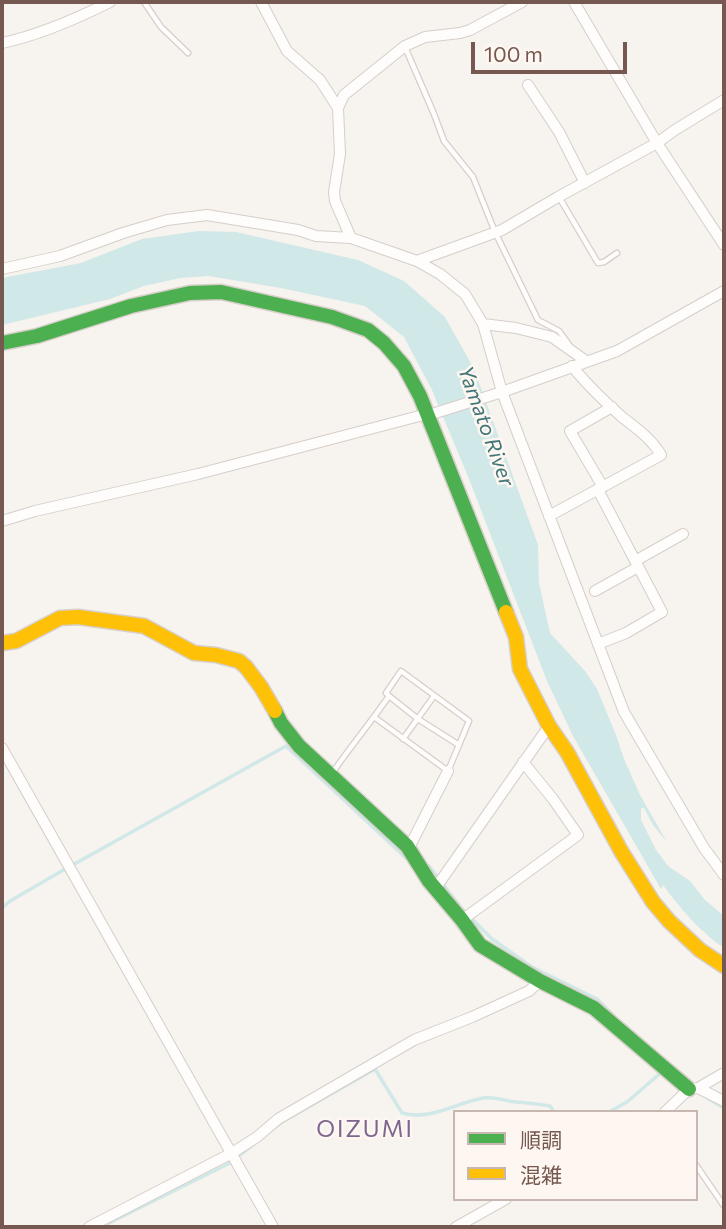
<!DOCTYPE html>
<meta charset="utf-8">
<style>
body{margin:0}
#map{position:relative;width:726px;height:1229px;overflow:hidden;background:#f7f3ee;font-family:Commissioner,"Noto Sans JP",sans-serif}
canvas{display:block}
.frame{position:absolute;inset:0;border:4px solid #75584f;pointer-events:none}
.legend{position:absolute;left:453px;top:1110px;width:245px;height:91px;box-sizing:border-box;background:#fef7f1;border:2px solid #c7b7b0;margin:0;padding:9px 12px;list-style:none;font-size:21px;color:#75584f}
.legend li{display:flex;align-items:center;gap:14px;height:35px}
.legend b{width:35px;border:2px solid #c7b7b0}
.scale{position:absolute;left:471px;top:42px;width:156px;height:32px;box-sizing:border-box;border:4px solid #75584f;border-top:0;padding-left:9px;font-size:21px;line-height:24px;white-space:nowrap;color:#75584f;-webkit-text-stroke:5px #fef7f1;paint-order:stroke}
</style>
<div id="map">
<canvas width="726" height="1229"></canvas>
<div class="frame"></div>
<ul class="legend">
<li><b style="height:9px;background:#4caf50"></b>順調</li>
<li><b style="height:9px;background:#ffc107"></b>混雑</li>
</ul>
<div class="scale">100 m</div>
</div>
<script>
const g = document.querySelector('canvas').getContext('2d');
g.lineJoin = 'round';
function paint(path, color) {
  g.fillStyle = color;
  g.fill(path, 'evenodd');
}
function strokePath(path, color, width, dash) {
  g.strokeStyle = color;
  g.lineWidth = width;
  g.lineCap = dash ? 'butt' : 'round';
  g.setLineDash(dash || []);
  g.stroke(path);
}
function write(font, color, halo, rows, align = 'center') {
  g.font = font + ' Commissioner,sans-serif';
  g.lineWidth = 5;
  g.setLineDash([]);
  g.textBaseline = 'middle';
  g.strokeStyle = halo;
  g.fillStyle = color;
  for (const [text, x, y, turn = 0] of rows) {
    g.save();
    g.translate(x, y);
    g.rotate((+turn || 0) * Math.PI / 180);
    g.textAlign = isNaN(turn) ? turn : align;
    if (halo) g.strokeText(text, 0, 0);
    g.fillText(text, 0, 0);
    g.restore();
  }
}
paint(new Path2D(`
 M199,231l37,1 122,28 46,21 41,36 29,52 64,176 1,38 11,50 35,38 12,18 19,46 8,24 16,36 27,47 -14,-17 -9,-17h-3v12l15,30 12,16 22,15 15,19 19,16v32c-25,-17 -43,-39 -61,-63l-2,4 -88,-153 -26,-55 -78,-202 -37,-89 -28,-53 -39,-31 -84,-18 -72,-12 -29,2 -36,8 -34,13 -108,26v-47l79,-15 61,-24z`), '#d0e8e7');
strokePath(new Path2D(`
 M426,865l3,1 33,43 30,30 40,28 65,32 16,16
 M2,908l8,-7 50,-29 226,-126 122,114
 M699,1093l25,15
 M609,1112l18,-10 37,-32
 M274,1128l8,-6 93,-53 27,44c29,8 53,-10 81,-15 11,-2 22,3 33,4 12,1 22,2 34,4l4,6
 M101,1227l129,-64 24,-19`), '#d0e8e7', 3.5);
const lane = new Path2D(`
 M144,2l17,25 27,26
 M405,47l29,67 10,27 29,36 22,55 43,88 21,11 11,15
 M559,197l39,66 6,-1 13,-9
 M389,696l-3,-3 15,-22 68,50 -10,24
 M403,739l31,-43
 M333,772c18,-26 38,-50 56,-76l29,23 41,26 -11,26 -74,-54
 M696,1165l28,41`);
const street = new Path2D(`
 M261,2l26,49 33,29 18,28
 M574,2l83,141 67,102
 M2,43c38,-8 74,-24 108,-41
 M528,85l31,47 26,51
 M351,238l-16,-37 -1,-9 6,-38 -2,-46 6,-13 61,-49 20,-9 35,-4 10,-3 52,-28
 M417,261l85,-31 56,-33 99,-54 18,-13 49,-30
 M2,269l58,-13 63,-23 44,-13 40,-5 91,15 18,6 35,2 66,23 23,13 25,20 18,30 33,4 36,9 34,24
 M483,324l19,68 122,320 80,136 20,27
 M432,414l70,-22 115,-41 107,-60
 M603,487l-33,-56 42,-24
 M549,516l112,-61c-9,-16 -25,-27 -39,-38 -18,-16 -35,-32 -50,-51
 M2,521l33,-10 163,-37 229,-60
 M635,561l48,-27
 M595,591l43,-24
 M598,644l28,-11 36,-21 -64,-122
 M2,748l271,479
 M409,848l39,-77
 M435,889l114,-163
 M462,920l116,-85 -25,-36 -30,-37
 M698,1088l26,13
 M665,1112l24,-23 9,-1 26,-15
 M89,1227l143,-74 25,-16 21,-18 136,-79 58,-23 57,-26 11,-10
 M456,1227l50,-28`);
const fast = new Path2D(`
 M2,343l35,-7 94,-30 59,-13 31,-1 111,25 36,13 16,13 20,23 16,30 86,216
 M275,711l6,12 18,23 108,100 22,35 33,39 18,25 60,36 54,27 95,81`);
const slow = new Path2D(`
 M506,612l10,25 4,32 29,57 18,26 54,99 32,51 16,19 31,29 24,16
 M2,643l14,-2 44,-23 18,-1 66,9 50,27 22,2 23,6 7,6 15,20 14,24`);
strokePath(lane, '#d6ceca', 7);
strokePath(street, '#d6ceca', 12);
strokePath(fast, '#d7cfca', 17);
strokePath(slow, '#d7cfca', 17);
strokePath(lane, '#fefdfc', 4.5);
strokePath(street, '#fefdfc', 10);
strokePath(fast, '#4caf50', 14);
strokePath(slow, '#ffc107', 14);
write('italic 21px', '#427678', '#fef7f1', [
 ["Yamato River",486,426,70]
]);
g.letterSpacing = '2px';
write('23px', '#7e6690', '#fef7f1', [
 ["OIZUMI",365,1129]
]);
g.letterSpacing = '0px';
</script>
